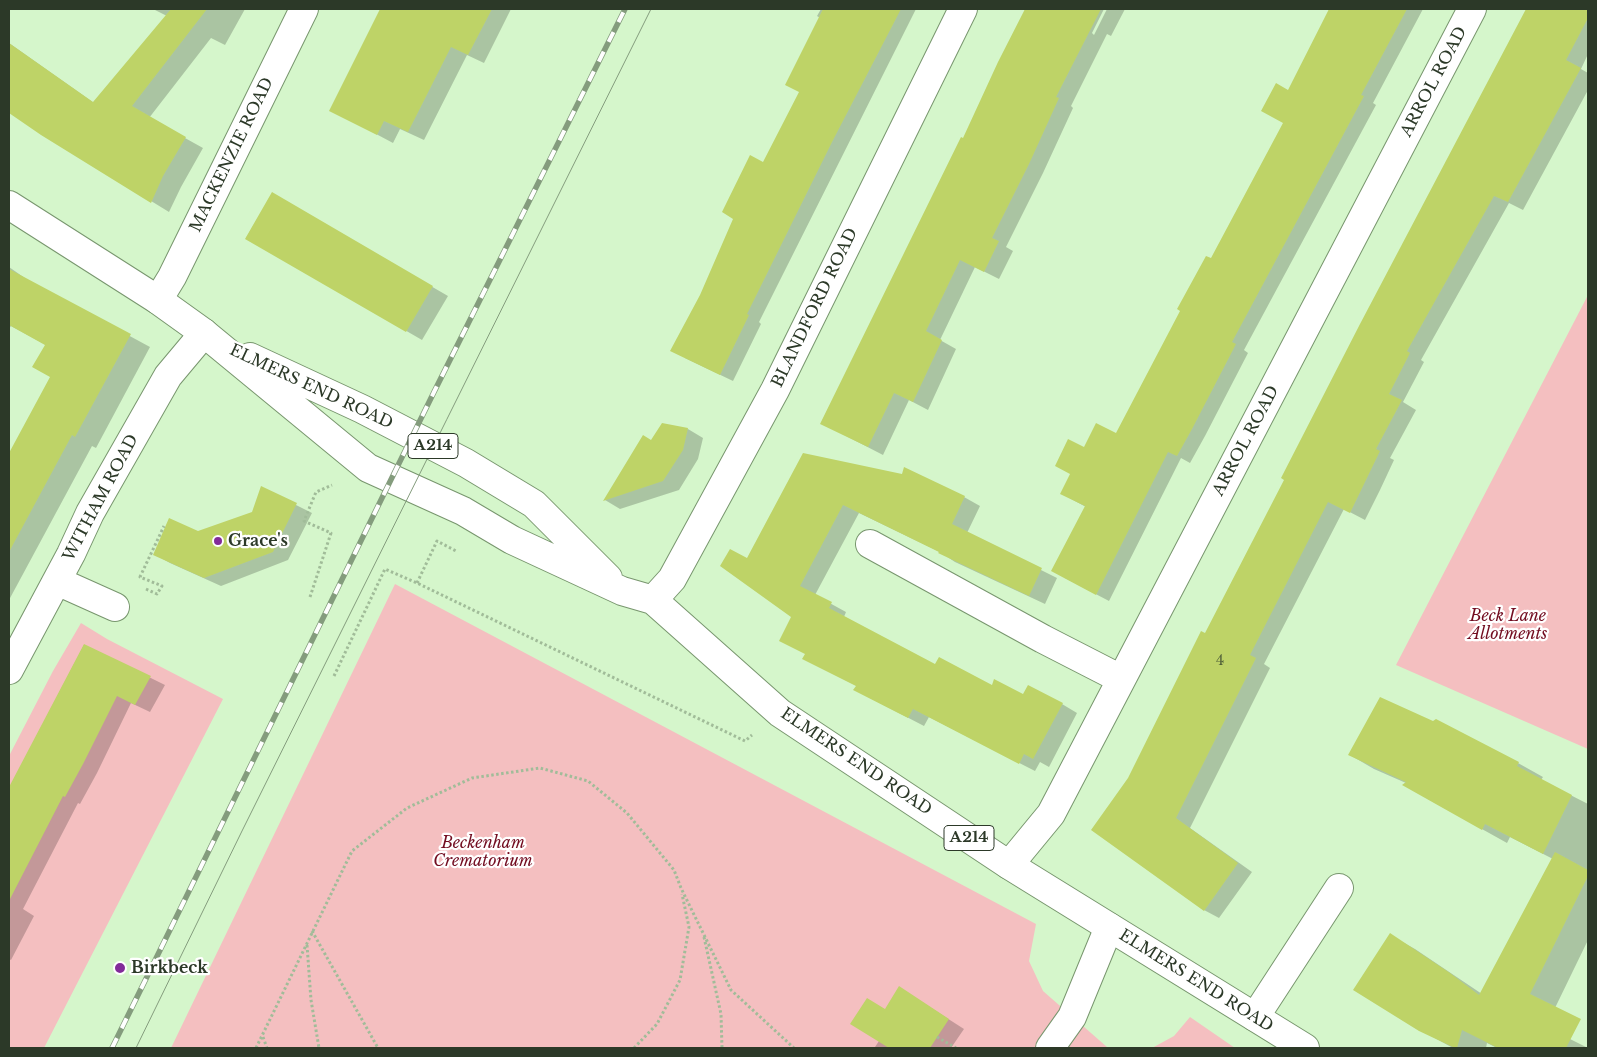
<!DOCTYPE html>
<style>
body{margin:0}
#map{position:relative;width:1597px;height:1057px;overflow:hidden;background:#d5f6cb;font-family:"Libre Baskerville",serif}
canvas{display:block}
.frame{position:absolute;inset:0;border:10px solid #2c3928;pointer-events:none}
</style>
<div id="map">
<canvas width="1597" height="1057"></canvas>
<div class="frame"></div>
</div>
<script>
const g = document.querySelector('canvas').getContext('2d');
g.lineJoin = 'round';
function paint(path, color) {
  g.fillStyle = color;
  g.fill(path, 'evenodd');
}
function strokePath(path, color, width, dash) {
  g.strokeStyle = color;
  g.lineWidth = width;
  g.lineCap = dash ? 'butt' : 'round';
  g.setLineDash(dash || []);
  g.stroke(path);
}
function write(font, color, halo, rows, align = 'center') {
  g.font = font + ' "Libre Baskerville",serif';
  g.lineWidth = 4.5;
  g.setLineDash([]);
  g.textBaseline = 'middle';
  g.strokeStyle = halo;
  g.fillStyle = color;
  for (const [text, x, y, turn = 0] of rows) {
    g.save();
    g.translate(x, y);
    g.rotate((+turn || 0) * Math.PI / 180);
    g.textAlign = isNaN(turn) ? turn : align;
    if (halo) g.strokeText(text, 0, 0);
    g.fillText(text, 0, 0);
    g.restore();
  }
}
paint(new Path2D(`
 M1588,295v454l-192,-84z
 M395,584l641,340 -7,37 14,30 64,56 7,1h-943z
 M81,623l26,16 116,60 -179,349h-35v-292l44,-85z
 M1190,1017l45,31h-83l22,-12z`), '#f4bfc0');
paint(new Path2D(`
 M153,9h92l-20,36 -14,-7 -62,80 54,30 -22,39 -12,25 -127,-78 -33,-24v-67l85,60 73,-87z
 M381,9h130l-27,54 -17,-8 -43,85 -24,-11 -7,14 -62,-33z
 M821,9h95l-157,313 2,2 -28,57 -48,-23 16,-62 63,-133 36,-71 20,-74 -3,-2z
 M1026,9h78l-12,24 2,2 13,-26h18l-14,27 -4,-2 -36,72 2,2 -30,65 -37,74 7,4 -14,28 -24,-12 -35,73 16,9 -28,61 -19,-10 -26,55 -62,-32 143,-284z
 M1342,9h81l-50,94 3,2 -132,245 4,3 -43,83 -15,27 -9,-5 -72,143 -44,-23 21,-71 -24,-13 23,-45 31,-14 96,-175 73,-137 3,-31 35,-48z
 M1528,9h60v45l-7,15 7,4v17l-65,120 -14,-7 -88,157 3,2 -21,40 13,8 -26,48 4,2 -14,30 -15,30 -21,-11 -80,155 6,4 -80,160 62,44 -33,46 -15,-8 -75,-131 76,-144z
 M272,194l176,102 -26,44 -176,-102z
 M9,267l23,16 118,64 -54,101 -4,-2 -83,154v-144l42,-79 -5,-32 -35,-19 -2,3z
 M688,429l15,9 -5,21 -19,31 -59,19 -15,-9 47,-58z
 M804,454l98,21 3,-6 59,28 16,9 -13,27 90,45 -12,26 -90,-42 -15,-10 -81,-39 -44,82 31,17 -2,5 92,49 57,21 30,9 39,8 15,9 -28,54 -9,-5 -5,9 -106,-54 -5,9 -54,-28 -13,-12 -53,-27 2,-5 -13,-37 -45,-58z
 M262,488l50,25 -24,47 -67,26 -51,-23 -16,-9 44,-22 55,-19z
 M84,645l81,40 -15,27 -19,-9 -34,70 -17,31 -2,-1 -55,106 11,7 -23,44 -2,-1v-170z
 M1350,755l168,8 25,14 -2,3 47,24v136l-33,68 7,27 26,13h-91l-10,-5 -1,5h-33l-33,-18 -30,-95 25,14 67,45 71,-135 -43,-22 -3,6 -79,-44 -22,-16 -32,-14z
 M914,997l50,32 -13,19 -76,-1 4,-6 7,-31z`), '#0003');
paint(new Path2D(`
 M171,9h36l-75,97 54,31 -23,39 -12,27 -110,-68 -32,-22v-70l84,59z
 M380,9h112l-24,46 -17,-8 -43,85 -24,-11 -7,14 -48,-24z
 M823,9h78l-69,133 -85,172 2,1 -29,60 -50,-24 30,-56 33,-76 -11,-7 28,-57 13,7 36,-70 -14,-7z
 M1025,9h76l-45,88 3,1 -30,66 -37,74 7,3 -15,31 -24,-12 -34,71 16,9 -29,62 -19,-9 -26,54 -48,-23 141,-287 2,1 35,-76z
 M1329,9h78l-46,86 3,1 -132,246 4,2 -44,85 -15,27 -9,-4 -72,143 -45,-24 34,-65 -25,-12 10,-20 -15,-8 13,-27 16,8 12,-24 20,10 64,-122 -3,-2 29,-53 5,2 72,-135 -22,-12 15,-28 12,7z
 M1526,9h62v9l-22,42 15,8 -73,134 -14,-6 -87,155 3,2 -21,41 13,6 -26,49 4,2 -30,62 -22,-11 -78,153 6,3 -80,160 62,45 -34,48 -113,-81 37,-52 73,-147 4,2 79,-153 -3,-2 79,-154z
 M272,192l161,94 -27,46 -161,-93z
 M9,269l122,65 -56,103 -3,-2 -63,117v-99l41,-76 -18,-10 13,-22 -36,-20z
 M662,423l26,5 -5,22 -20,31 -60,20 40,-66 8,5z
 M803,453l99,21 2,-7 61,29 -13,28 90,44 -13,28 -91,-43 1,-1 -96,-47 -43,81 32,16 -3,6 106,56 4,-7 53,28 2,-6 29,15 5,-9 35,18 -30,56 -9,-5 -5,10 -106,-55 -5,9 -55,-28 3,-4 -54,-27 3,-5 -26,-13 12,-24 -71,-51 10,-17 17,9z
 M261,486l36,17 -24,49 -69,26 -51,-23 16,-37 29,13 54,-19z
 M84,644l67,32 -16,29 -18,-9 -34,68 -18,33 -2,-1 -54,105v-114z
 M1380,697l53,24 3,-2 83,43 -2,4 55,29 -29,59 -58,-30 -3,6 -80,-45 4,-3 -58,-27z
 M1555,852l33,18v6l-58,118 51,25 -15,29h-68l-36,-18 -5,18h-2l-36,-17 -66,-41 37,-57 60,40 29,22z
 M899,986l50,33 -19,29h-41l-39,-24 17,-26 18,11z`), '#bed367');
const minor = new Path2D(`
 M158,300l14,-23 132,-268
 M870,544l173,95 78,40
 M57,581l58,26
 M653,600l19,-21 103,-189 188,-381
 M9,670l62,-116 19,-41 78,-137 36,-43
 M1009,865l42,-51 421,-805
 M1255,1017l84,-129
 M1050,1048l22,-31 37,-90`);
const major = new Path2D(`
 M9,205l149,95 46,33 164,135 95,43 49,29 110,51 31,9 127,113 229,152 296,183
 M250,357l112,52 104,54 68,41 74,74`);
strokePath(minor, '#78966e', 30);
strokePath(major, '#78966e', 30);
strokePath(new Path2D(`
 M417,583l20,-42 19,10
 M146,589l11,5 5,-8 -22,-9 24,-51
 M310,597l21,-64 -27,-12 12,-29 16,-7
 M334,676l51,-107 32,14 328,158 7,-6
 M312,931l66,117
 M704,937l17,77 1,34
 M307,945l4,55 8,48
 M263,1037l4,11
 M937,1037l19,11
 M256,1048l96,-197 55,-43 65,-30 68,-10 48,13 39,32 47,57 7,18 50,102 63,58
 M634,1048l23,-24 23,-44 9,-53 -7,-33`), '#a1bc99', 3, [2.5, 2.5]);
strokePath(minor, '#fff', 28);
strokePath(major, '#fff', 28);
strokePath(new Path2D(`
 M136,1048l106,-217 409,-822`), '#849c7d', 1);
const rail = new Path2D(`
 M112,1048l322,-656 191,-383`);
strokePath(rail, '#849c7d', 5.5);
strokePath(rail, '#fff', 4, [11]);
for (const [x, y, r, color] of [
 [218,541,5,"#822b99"],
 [120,968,6,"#822b99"]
]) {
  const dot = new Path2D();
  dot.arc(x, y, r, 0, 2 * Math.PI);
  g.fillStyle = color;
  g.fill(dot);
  strokePath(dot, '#fff', 2);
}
write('14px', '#506038', null, [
 ["4",1220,661]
]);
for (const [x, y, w] of [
 [433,446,50],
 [969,838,50]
]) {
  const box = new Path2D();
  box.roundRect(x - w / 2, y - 12.5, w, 25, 4);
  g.fillStyle = '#fff';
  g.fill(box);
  strokePath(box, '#2c3928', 1);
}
write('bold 15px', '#2c3928', null, [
 ["A214",433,446],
 ["A214",969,838]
]);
write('16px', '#2c3928', '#fff', [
 ["ARROL ROAD",1434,82,-62],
 ["MACKENZIE ROAD",232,155,-64],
 ["BLANDFORD ROAD",815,308,-64],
 ["ELMERS END ROAD",311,387,25],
 ["ARROL ROAD",1246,441,-62],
 ["WITHAM ROAD",101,498,-62],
 ["ELMERS END ROAD",856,762,34],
 ["ELMERS END ROAD",1196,981,32]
]);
write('bold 16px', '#2c3928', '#fff', [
 ["Grace's",228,541],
 ["Birkbeck",131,968]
], 'left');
write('italic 16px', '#720c20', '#fff', [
 ["Beck Lane",1508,616],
 ["Allotments",1508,634],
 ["Beckenham",483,843],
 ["Crematorium",483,861]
]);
</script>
